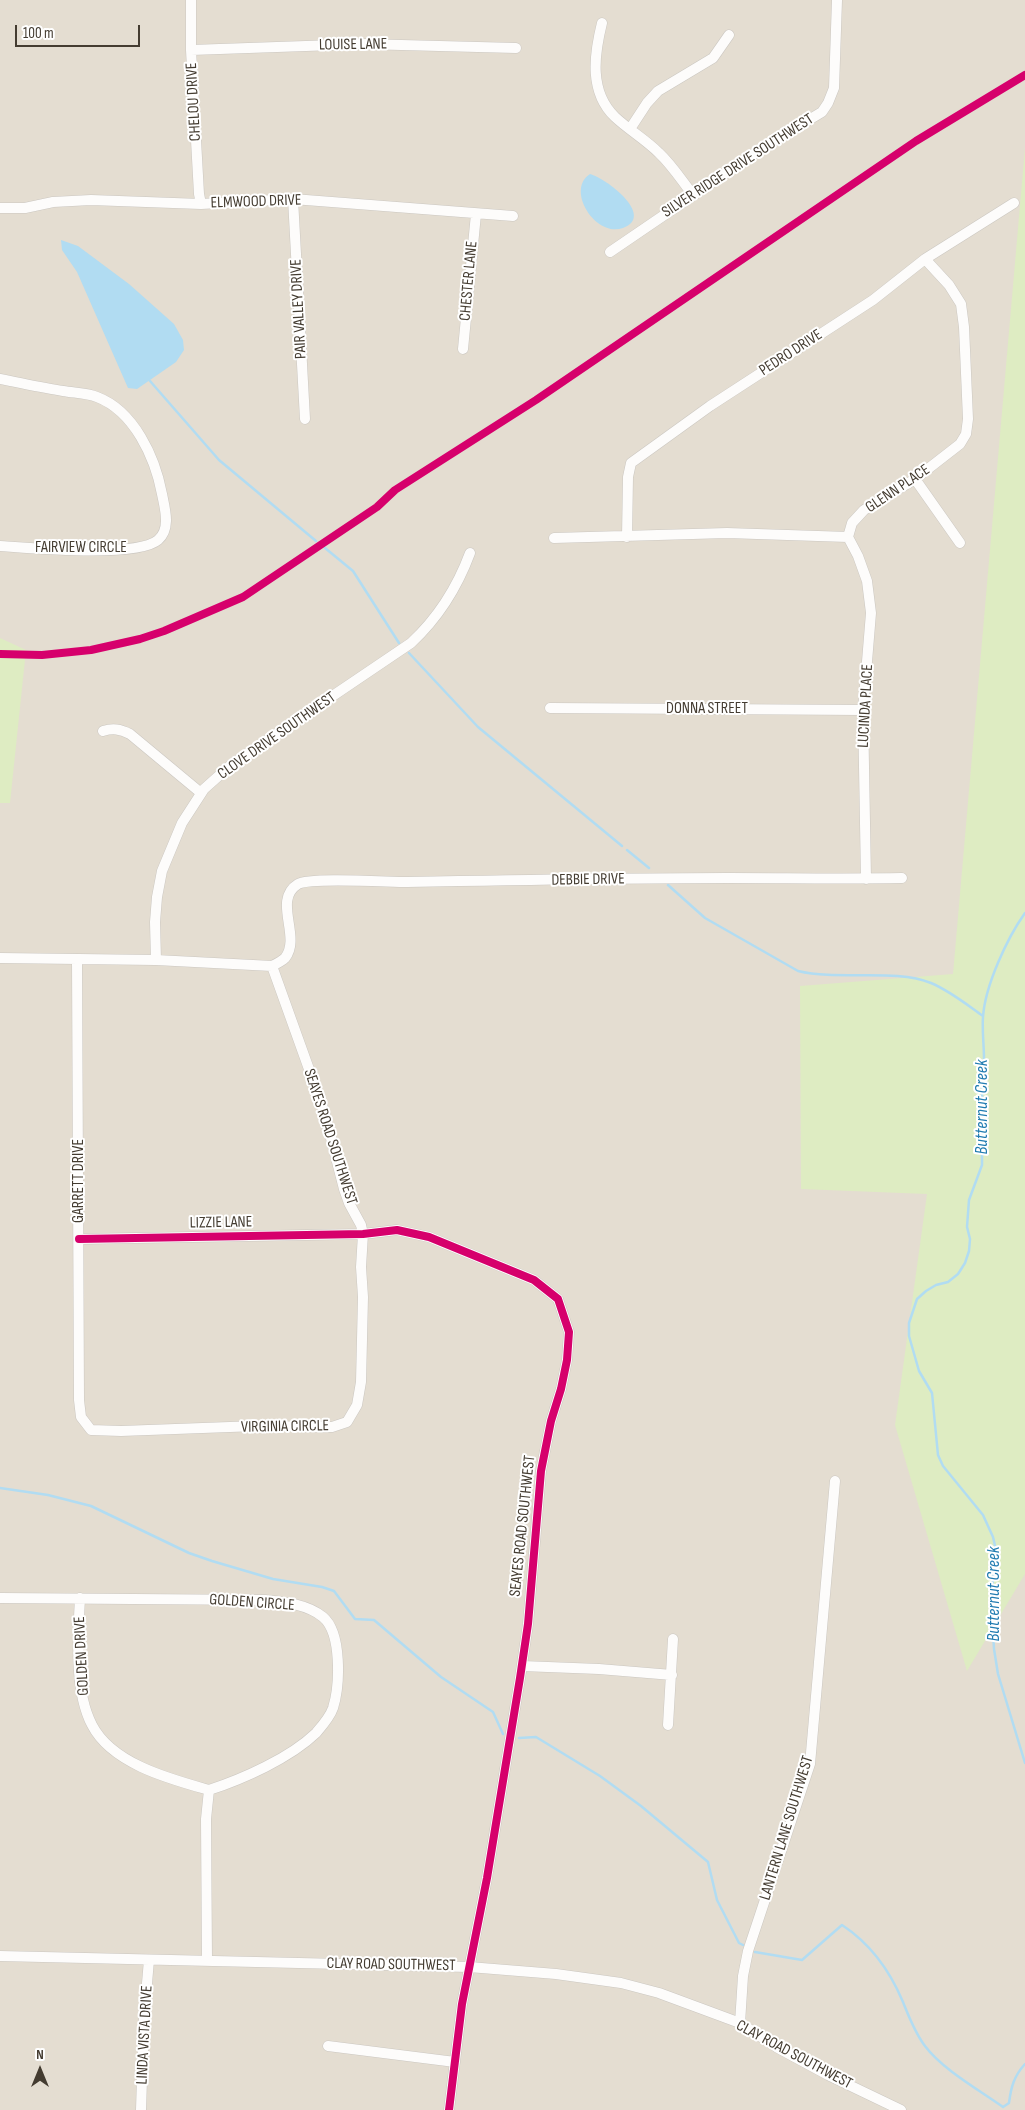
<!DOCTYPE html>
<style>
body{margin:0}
#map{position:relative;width:1025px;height:2110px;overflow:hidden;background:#efebe5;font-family:"Sofia Sans Condensed",sans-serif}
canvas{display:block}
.north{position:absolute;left:15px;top:2045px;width:50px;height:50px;-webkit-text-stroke:4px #fff;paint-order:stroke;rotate:0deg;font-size:14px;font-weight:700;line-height:20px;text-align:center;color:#443c31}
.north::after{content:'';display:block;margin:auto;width:18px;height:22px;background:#443c31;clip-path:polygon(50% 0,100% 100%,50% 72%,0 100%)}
.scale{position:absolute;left:15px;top:25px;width:125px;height:22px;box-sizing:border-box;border:2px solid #443c31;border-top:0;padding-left:6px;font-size:15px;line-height:18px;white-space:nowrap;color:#443c31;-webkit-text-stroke:4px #fff;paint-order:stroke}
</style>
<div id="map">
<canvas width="1025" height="2110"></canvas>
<div class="north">N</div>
<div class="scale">100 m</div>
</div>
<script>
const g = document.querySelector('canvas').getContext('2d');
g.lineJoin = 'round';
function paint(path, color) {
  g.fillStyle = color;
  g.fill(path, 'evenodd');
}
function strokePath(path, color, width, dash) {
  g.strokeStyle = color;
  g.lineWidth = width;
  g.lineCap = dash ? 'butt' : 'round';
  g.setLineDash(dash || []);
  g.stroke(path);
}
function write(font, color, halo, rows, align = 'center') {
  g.font = font + ' "Sofia Sans Condensed",sans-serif';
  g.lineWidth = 4;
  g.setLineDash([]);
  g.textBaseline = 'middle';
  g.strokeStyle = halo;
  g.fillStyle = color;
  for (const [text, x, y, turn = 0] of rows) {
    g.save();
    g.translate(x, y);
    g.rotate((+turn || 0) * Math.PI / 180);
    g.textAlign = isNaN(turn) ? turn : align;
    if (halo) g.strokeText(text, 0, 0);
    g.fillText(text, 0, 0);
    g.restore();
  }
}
paint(new Path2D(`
 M0,0h1025v2110h-1025z`), '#e4ddd1');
paint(new Path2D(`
 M1025,148v1426l-58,97 -72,-246 32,-231 -126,-5 -1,-203 153,-12z
 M0,638l26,12 -16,153h-10z`), '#deecc2');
paint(new Path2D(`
 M590,174c16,4 66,42 33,54 -27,10 -58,-38 -33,-54z
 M61,240l17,6 51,38 45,40 9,16 1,10 -8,12 -39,27 -9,-1 -51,-116 -15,-22z`), '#b1dcf2');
strokePath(new Path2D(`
 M150,381l69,79 97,81
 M325,548l28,23 46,72
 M409,653l69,74 144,119
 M627,850l22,18
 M668,885l37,33 93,53c41,10 97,-3 133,12 19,8 35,21 52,33
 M1025,913c-18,25 -40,73 -42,104 -1,14 1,28 1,42l-2,6v100l-13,35 -2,27 3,12 -1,12 -4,12 -7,11 -10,8 -12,3 -10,6 -9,8 -8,24v13l10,35 13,22 6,62 5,11 40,49 10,22 3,13 -5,49 3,50 4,25 27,89
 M0,1488l48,7 43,11 98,47 23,8 61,18 49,8 12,4 21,28 19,1 67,57 52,35 10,22
 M519,1738l17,-1 64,39 41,30 67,56 9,38 22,43 4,2
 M755,1952l47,8 40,-35c29,19 48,46 61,77 6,15 12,31 22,44 17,23 54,44 78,61
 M1003,2107l6,-4c2,-16 5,-27 16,-39`), '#b1dcf2', 2.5);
const minor = new Path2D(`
 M191,0v50l8,144 2,10
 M602,23c-8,32 -13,69 13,94 14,13 31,23 44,36 13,12 23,28 34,42
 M191,50l172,-6 153,4
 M630,129l17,-26 11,-12 55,-33 16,-23
 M293,199l12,220
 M0,208h25l28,-6 38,-2 110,4 92,-5 220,17
 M610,252l157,-107 55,-33 6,-9 6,-15 3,-88
 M463,349l13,-135
 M0,379c21,4 42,9 63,12 11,2 24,2 34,6 37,14 58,60 65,97 3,15 9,35 -4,46 -21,18 -128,8 -158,6
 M915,479l45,64
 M627,537l1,-60 3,-14 79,-57 163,-106 52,-41 89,-56
 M848,537l4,-14 12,-13 51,-31 45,-35 6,-10 2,-15 -4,-92 -3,-23 -12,-19 -24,-26
 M848,537l10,19 9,25 4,32 -8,97 3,169
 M554,538l173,-5 121,4
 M550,708l313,2
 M103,731c10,-3 17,-2 27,3l71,59
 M0,958l156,2 116,6
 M77,959l2,441 2,17 10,13 30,1 136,-5 75,1 15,-5 10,-17 4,-23 2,-85 -2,-30 2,-33 -2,-9 -12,-22 -5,-14 -20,-78 -52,-145
 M156,960l-1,-38 2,-25 5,-26 20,-48 22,-34 28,-25 179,-121c28,-26 46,-55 59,-90
 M272,966c4,-2 10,-5 13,-8 17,-21 -13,-58 13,-74 12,-7 90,-2 109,-2 107,-2 214,-4 321,-4 58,0 116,1 174,0
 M79,1239l284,-5 34,-4 32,7 105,43 24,19 11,33 -2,28 -6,29 -10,32 -10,50 -13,153 -8,54 -33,200 -25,126 -13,106
 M0,1598l265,2c19,2 42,4 58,17 19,16 17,68 10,91 -3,9 -11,18 -17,25 -26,25 -73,46 -107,57
 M80,1598c-2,37 -6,93 12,127 20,39 78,54 117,65
 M522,1666l77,3 73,6
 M668,1725l5,-86
 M0,1956l469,11 87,7 65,9 38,10 81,30 38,25 50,27 73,35
 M207,1961l-1,-142 3,-29
 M740,2023l3,-47 5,-25 62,-187 25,-283
 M328,2046l127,16
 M141,2110l3,-92 5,-58`);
strokePath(minor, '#cbc7c1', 11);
strokePath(minor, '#fdfcfb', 10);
strokePath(new Path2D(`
 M0,654l42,1 49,-5 49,-11 24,-8 79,-34 134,-90 18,-17 141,-90 380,-259 109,-66
 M79,1239l284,-5 34,-4 32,7 105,43 24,19 11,33 -2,28 -6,29 -10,32 -10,50 -13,153 -8,54 -33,200 -25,126 -13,106`), '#d6006c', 8);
write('16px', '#443c31', '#fff', [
 ["LOUISE LANE",353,45,-1],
 ["CHELOU DRIVE",194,102,-93],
 ["SILVER RIDGE DRIVE SOUTHWEST",738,166,-33],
 ["ELMWOOD DRIVE",256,202,-2],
 ["CHESTER LANE",469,281,-85],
 ["PAIR VALLEY DRIVE",299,309,-93],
 ["PEDRO DRIVE",791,353,-33],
 ["GLENN PLACE",898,489,-34],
 ["FAIRVIEW CIRCLE",81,548],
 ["LUCINDA PLACE",866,706,-87],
 ["DONNA STREET",707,709],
 ["CLOVE DRIVE SOUTHWEST",277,736,-35],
 ["DEBBIE DRIVE",588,880,-1],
 ["SEAYES ROAD SOUTHWEST",330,1137,72],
 ["GARRETT DRIVE",79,1181,-90],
 ["LIZZIE LANE",221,1223,-1],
 ["VIRGINIA CIRCLE",285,1427,-1],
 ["SEAYES ROAD SOUTHWEST",523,1526,-84],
 ["GOLDEN CIRCLE",252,1603,4],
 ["GOLDEN DRIVE",82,1656,-93],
 ["LANTERN LANE SOUTHWEST",787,1828,-73],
 ["CLAY ROAD SOUTHWEST",391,1965,1],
 ["LINDA VISTA DRIVE",145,2035,-87],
 ["CLAY ROAD SOUTHWEST",794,2055,28]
]);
write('italic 18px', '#217cb1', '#fff', [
 ["Butternut Creek",982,1107,-90],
 ["Butternut Creek",994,1594,-90]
]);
</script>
